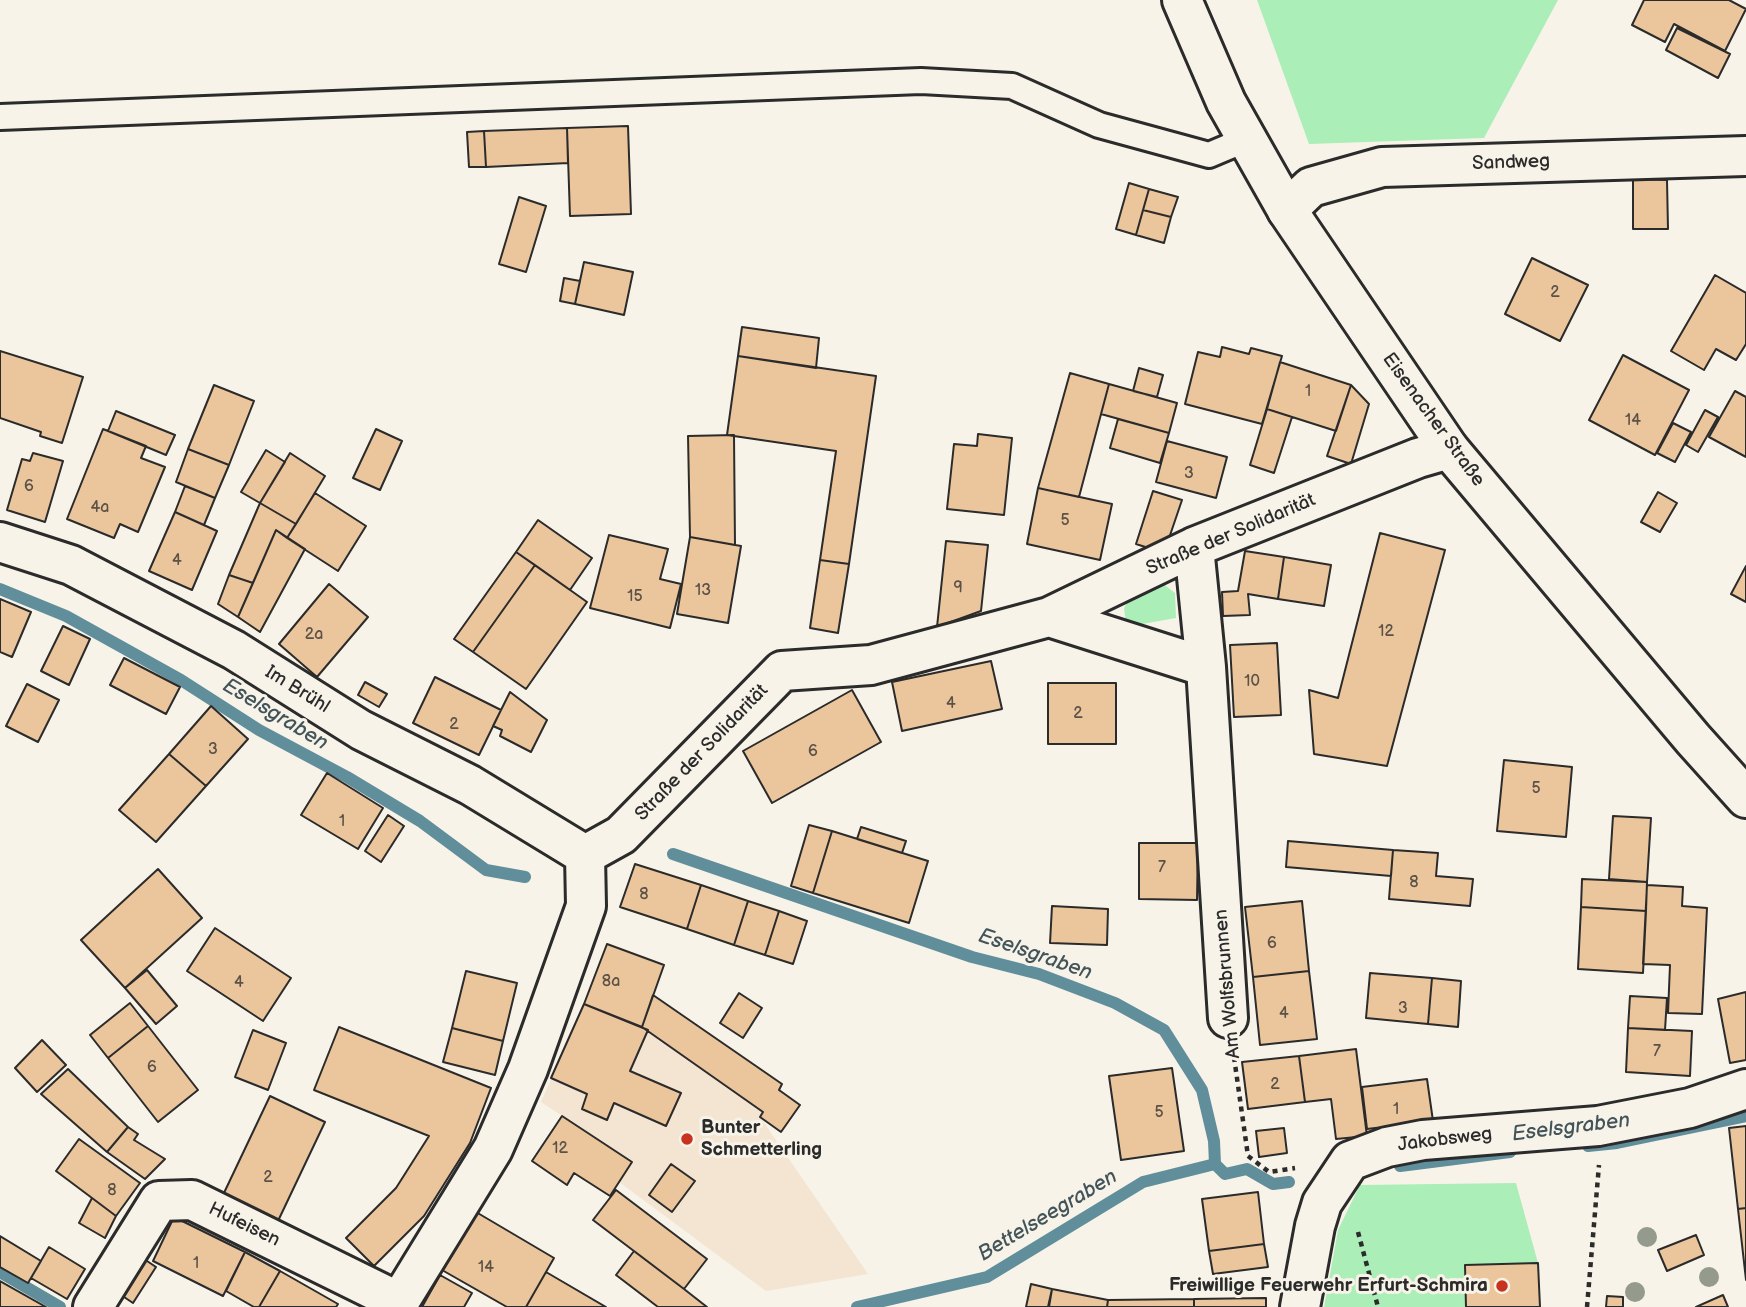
<!DOCTYPE html>
<meta charset="utf-8">
<style>
body{margin:0}
canvas{display:block;background:#f7f3e8}
</style>
<canvas width="1746" height="1307"></canvas>
<script>
const g = document.querySelector('canvas').getContext('2d');
g.lineJoin = 'round';
function paint(path, color) {
  g.fillStyle = color;
  g.fill(path, 'evenodd');
}
function strokePath(path, color, width, dash) {
  g.strokeStyle = color;
  g.lineWidth = width;
  g.lineCap = dash ? 'butt' : 'round';
  g.setLineDash(dash || []);
  g.stroke(path);
}
function write(font, color, halo, rows, align = 'center') {
  g.font = font + ' "Balsamiq Sans",sans-serif';
  g.lineWidth = 6;
  g.setLineDash([]);
  g.textBaseline = 'middle';
  g.strokeStyle = halo;
  g.fillStyle = color;
  for (const [text, x, y, turn = 0] of rows) {
    g.save();
    g.translate(x, y);
    g.rotate((+turn || 0) * Math.PI / 180);
    g.textAlign = isNaN(turn) ? turn : align;
    if (halo) g.strokeText(text, 0, 0);
    g.fillText(text, 0, 0);
    g.restore();
  }
}
paint(new Path2D(`
 M584,1004l64,26 115,82 -3,5 108,157 -102,17 -147,-109 13,-20 -91,-60z`), '#f3e5d1');
paint(new Path2D(`
 M1257,0h301l-74,138 -175,6z
 M1162,583l13,10 1,25 -45,8 -5,-2 -2,-16 6,-11z
 M1516,1183l22,80 -73,2 1,42h-142l14,-77 22,-45z`), '#aceeb8');
strokePath(new Path2D(`
 M0,589l66,27 115,64 78,50 88,47 73,44 66,49 39,7
 M673,854l299,103 67,17 76,29 49,27 38,60 12,51 1,23 10,10 22,-5 26,15 16,-2
 M1588,1146l29,-3 129,-27
 M1400,1166l110,-14
 M0,1272l60,35
 M857,1307l130,-30 156,-95 72,-18`), '#618e9b', 12);
const building = new Path2D(`
 M1644,0h85l17,9 -21,42 -51,-27 -9,18 -33,-17z
 M1677,28l53,26 -12,24 -52,-28z
 M628,126l3,88 -61,2 -3,-88z
 M567,128l1,35 -82,4 -2,-36z
 M484,131l2,36h-17l-2,-35z
 M1633,179l34,1 1,49h-35z
 M1129,183l20,6 -13,46 -20,-6z
 M1149,189l29,8 -7,20 -28,-7z
 M519,197l27,9 -20,66 -27,-8z
 M1143,210l28,7 -7,26 -28,-8z
 M1532,258l56,27 -28,56 -55,-27z
 M584,262l49,10 -9,43 -49,-11z
 M1715,275l31,18v51l-10,16 -20,-11 -12,21 -33,-19z
 M564,278l16,3 -5,23 -15,-3z
 M742,327l77,11 -3,30 -78,-12z
 M1222,347l27,7 2,-6 31,8 -20,68 -77,-20 13,-52 22,5z
 M0,351l83,26 -21,66 -22,-7 1,-4 -41,-14z
 M1623,355l66,35 -34,65 -66,-35z
 M738,356l138,20 -27,188 -29,-4 16,-109 -109,-16z
 M1280,362l71,23 -15,46 -69,-22z
 M1139,368l24,7 -6,22 -24,-6z
 M1070,373l39,11 -30,113 -41,-9z
 M1109,384l68,19 -8,30 -68,-19z
 M214,385l40,16 -25,64 -41,-16z
 M1351,385l18,19 -18,60 -24,-8z
 M1735,391l11,6v60l-37,-20z
 M1267,409l25,8 -18,56 -24,-8z
 M1705,410l13,7 -20,35 -12,-7z
 M116,411l59,24 -9,20 -58,-24z
 M1118,419l51,14 -9,30 -50,-15z
 M1673,423l18,9 -16,30 -18,-9z
 M103,429l43,17 -5,12 24,9 -27,65 -18,-8 -6,14 -47,-19z
 M376,429l26,12 -22,49 -27,-12z
 M978,434l34,4 -8,77 -57,-6 7,-65 23,2z
 M734,435l1,110 -45,-8 -2,-101z
 M1167,441l60,16 -11,41 -60,-16z
 M188,449l41,16 -14,33 -39,-16z
 M266,450l19,12 -25,41 -19,-11z
 M33,453l30,8 -18,61 -38,-12 15,-51 8,2z
 M290,453l35,23 -29,48 -36,-21z
 M185,486l30,12 -11,27 -29,-13z
 M1038,488l74,16 -12,56 -73,-16z
 M1153,491l29,9 -18,53 -28,-9z
 M1658,492l19,11 -17,29 -19,-10z
 M315,493l51,33 -28,45 -51,-33z
 M260,503l36,21 -9,14 -11,-8 -23,53 -24,-8z
 M175,512l42,19 -25,59 -43,-19z
 M538,520l54,38 -22,32 -54,-38z
 M276,530l29,19 -45,83 -22,-15z
 M1380,533l65,17 -58,216 -73,-12 -5,-64 29,8z
 M609,535l59,14 -8,30 21,5 -11,44 -80,-20z
 M690,537l51,9 -13,77 -51,-9z
 M946,541l42,4 -7,66 -44,16z
 M1245,551l39,6 -6,42 -30,-5 2,21 -27,1 -1,-24 16,-1z
 M516,552l19,13 -62,87 -19,-13z
 M1284,557l47,8 -7,41 -46,-7z
 M820,560l29,4 -11,69 -28,-5z
 M535,565l52,37 -61,87 -53,-37z
 M1746,566v36l-15,-8z
 M229,575l24,8 -15,34 -20,-13z
 M329,584l39,33 -51,60 -38,-33z
 M0,599l31,13 -19,45 -12,-5z
 M63,626l27,13 -21,46 -28,-14z
 M1277,643l4,72 -47,2 -4,-72z
 M124,658l56,29 -14,27 -56,-29z
 M991,661l11,48 -100,22 -10,-49z
 M435,677l66,33 -22,45 -66,-32z
 M365,682l22,12 -8,13 -21,-12z
 M1048,683h68v61h-68z
 M27,684l32,16 -21,42 -32,-16z
 M852,690l29,52 -109,61 -29,-52z
 M510,692l37,28 -16,32 -31,-16 2,-6 -9,-4z
 M211,706l37,33 -42,47 -37,-32z
 M169,754l37,32 -50,56 -37,-32z
 M1504,760l68,7 -6,70 -69,-6z
 M327,773l56,35 -25,41 -57,-34z
 M388,815l16,11 -23,36 -16,-11z
 M1613,816l38,2 -4,64 -38,-3z
 M809,825l23,6 -19,62 -22,-7z
 M861,827l45,14 -4,12 -45,-14z
 M832,831l96,30 -19,62 -96,-30z
 M1288,841l105,9 -2,26 -105,-9z
 M1139,843h59l-1,57 -58,-1z
 M1393,850l45,3 -2,23 37,3 -3,27 -81,-7z
 M635,864l66,21 -14,44 -67,-22z
 M158,869l44,49 -77,70 -44,-48z
 M1582,879l65,3 -1,29 -65,-4z
 M701,885l47,16 -14,44 -47,-16z
 M1647,885l36,2 -1,19 25,2 -5,106 -34,-1 2,-48 -27,-1z
 M748,901l31,10 -14,44 -31,-10z
 M1302,901l7,70 -56,6 -8,-70z
 M1052,906l56,3 -1,36 -57,-2z
 M1581,907l65,4 -3,62 -65,-4z
 M779,911l28,10 -14,43 -28,-9z
 M215,928l76,50 -28,43 -76,-50z
 M607,944l57,21 -22,62 -58,-23z
 M147,970l30,36 -21,18 -31,-36z
 M466,971l51,12 -14,58 -51,-13z
 M1309,971l8,68 -57,6 -7,-68z
 M1370,973l62,5 -4,46 -62,-6z
 M1432,978l29,3 -3,46 -30,-3z
 M1746,992v68l-16,3 -12,-64z
 M739,993l23,15 -19,30 -23,-15z
 M653,995l129,89 -3,6 21,15 -19,27 -21,-15 3,-5 -121,-85z
 M1630,996l37,2 -2,32 -37,-2z
 M130,1003l18,23 -40,32 -18,-23z
 M584,1004l64,26 -18,41 51,22 -15,33 -52,-23 -7,17 -25,-11 5,-15 -36,-16z
 M148,1026l50,64 -40,32 -50,-64z
 M339,1027l152,61 -21,55 -46,73 -50,50 -28,-28 50,-50 33,-52 -115,-46z
 M452,1028l51,13 -8,34 -52,-13z
 M1628,1028l64,3 -2,45 -64,-4z
 M253,1030l33,13 -18,47 -33,-13z
 M42,1040l24,25 -29,27 -22,-24z
 M1356,1049l11,87 -31,3 -5,-40 -26,3 -6,-46z
 M1299,1056l6,46 -57,7 -6,-47z
 M1172,1068l12,83 -63,9 -12,-84z
 M68,1069l60,58 -21,25 -66,-58z
 M1427,1079l6,42 -66,8 -5,-42z
 M270,1096l55,26 -47,99 -55,-26z
 M562,1116l70,46 -22,34 -36,-23 -7,12 -35,-24z
 M1746,1126v82l-8,1 -9,-81z
 M128,1127l10,7 -4,6 31,19 -20,20 -38,-27z
 M1284,1128l3,25 -28,4 -3,-26z
 M79,1139l61,44 -24,33 -60,-45z
 M671,1164l24,17 -23,31 -23,-17z
 M616,1190l91,69 -23,30 -91,-69z
 M1258,1192l6,52 -55,7 -7,-52z
 M92,1198l24,18 -11,22 -26,-15z
 M1746,1208v72l-8,-71z
 M476,1212l78,46 -28,49h-19l-65,-37z
 M174,1217l71,35 -22,44 -70,-35z
 M1696,1235l8,20 -37,16 -9,-21z
 M0,1236l41,25 -13,22 -28,-16z
 M1264,1244l4,23 -55,7 -4,-23z
 M49,1247l36,22 -18,30 -36,-21z
 M634,1251l50,38 23,18h-49l-42,-32z
 M245,1252l35,19 -21,36h-5l-28,-16z
 M141,1257l15,10 -23,36 -15,-10z
 M1538,1263l2,44h-74l-1,-42z
 M280,1271l58,33 -2,3h-77z
 M546,1272l60,35h-80z
 M440,1275l32,18 -8,14h-42z
 M0,1281l46,26h-46z
 M1031,1284l21,5 -4,18h-22z
 M1052,1289l56,11 -1,7h-58z
 M1723,1295l5,12h-32z
 M1607,1296l16,1v10h-17z
 M1266,1298v9h-72v-8z
 M1194,1299v8h-87l1,-7z`);
paint(building, '#ebc59b');
strokePath(building, '#2b2b2b', 2);
const lane = new Path2D(`
 M0,117l921,-36 91,5 87,39 110,30 38,-16`);
const street = new Path2D(`
 M1287,210l24,-23 71,-20 364,-11
 M0,542l71,23 163,85 127,80 109,55 115,70
 M1194,547l12,120 22,351
 M1049,617l157,50
 M585,855l36,-20 161,-164 89,-6 178,-48 145,-70 224,-89 31,-9
 M93,1307l66,-106 33,-1 207,102
 M396,1307l97,-158 35,-80 58,-163 -1,-51
 M1300,1307l15,-81 7,-23 28,-42 37,-14 36,-7 175,-14 92,-18 56,-19`);
const secondary = new Path2D(`
 M1182,0l44,102 61,108 162,239 244,290 53,59`);
strokePath(lane, '#2b2b2b', 30);
strokePath(street, '#2b2b2b', 44);
strokePath(secondary, '#2b2b2b', 44);
strokePath(new Path2D(`
 M1234,1057l14,99 21,16 26,-4
 M1358,1232l20,75
 M1587,1307l12,-142`), '#2b2b2b', 4.5, [5, 5]);
strokePath(lane, '#f7f3e8', 24);
strokePath(street, '#f7f3e8', 38);
strokePath(secondary, '#f7f3e8', 38);
g.fillStyle = '#959a8f';
for (const [x, y] of [
 [1647,1237],
 [1709,1277],
 [1635,1292]
]) {
  g.beginPath();
  g.arc(x, y, 10, 0, 2 * Math.PI);
  g.fill();
}
for (const [x, y, r, color] of [
 [687,1139,7,"#c8321e"],
 [1502,1286,7,"#c8321e"]
]) {
  const dot = new Path2D();
  dot.arc(x, y, r, 0, 2 * Math.PI);
  g.fillStyle = color;
  g.fill(dot);
  strokePath(dot, '#f7f3e8', 2.5);
}
write('16px', '#5b5247', null, [
 ["2",1555,293],
 ["1",1308,392],
 ["14",1633,421],
 ["3",1189,474],
 ["6",29,487],
 ["4a",100,508],
 ["5",1065,521],
 ["4",177,561],
 ["9",958,588],
 ["13",703,591],
 ["15",635,597],
 ["12",1386,632],
 ["2a",314,635],
 ["10",1252,682],
 ["4",951,704],
 ["2",1078,714],
 ["2",454,725],
 ["3",213,750],
 ["6",813,752],
 ["5",1536,789],
 ["1",342,822],
 ["7",1162,868],
 ["8",1414,883],
 ["8",644,895],
 ["6",1272,944],
 ["8a",611,982],
 ["4",239,983],
 ["3",1403,1009],
 ["4",1284,1014],
 ["7",1657,1052],
 ["6",152,1068],
 ["2",1275,1085],
 ["1",1396,1110],
 ["5",1159,1113],
 ["12",560,1149],
 ["2",268,1178],
 ["8",112,1191],
 ["1",196,1264],
 ["14",486,1268]
]);
write('19px', '#2b2b2b', '#f7f3e8', [
 ["Sandweg",1511,163,-2],
 ["Eisenacher Straße",1433,420,54],
 ["Straße der Solidarität",1231,535,-23],
 ["Im Brühl",297,690,32],
 ["Straße der Solidarität",702,753,-46],
 ["Am Wolfsbrunnen",1228,984,-95],
 ["Jakobsweg",1445,1140,-7],
 ["Hufeisen",244,1225,26]
]);
write('bold 19px', '#2b2b2b', '#f7f3e8', [
 ["Bunter",701,1128],
 ["Schmetterling",701,1150],
 ["Freiwillige Feuerwehr Erfurt-Schmira",1488,1286,"right"]
], 'left');
write('italic 21px', '#42545a', '#f7f3e8', [
 ["Eselsgraben",275,715,31],
 ["Eselsgraben",1035,955,19],
 ["Eselsgraben",1571,1128,-7],
 ["Bettelseegraben",1048,1216,-31]
]);
</script>
